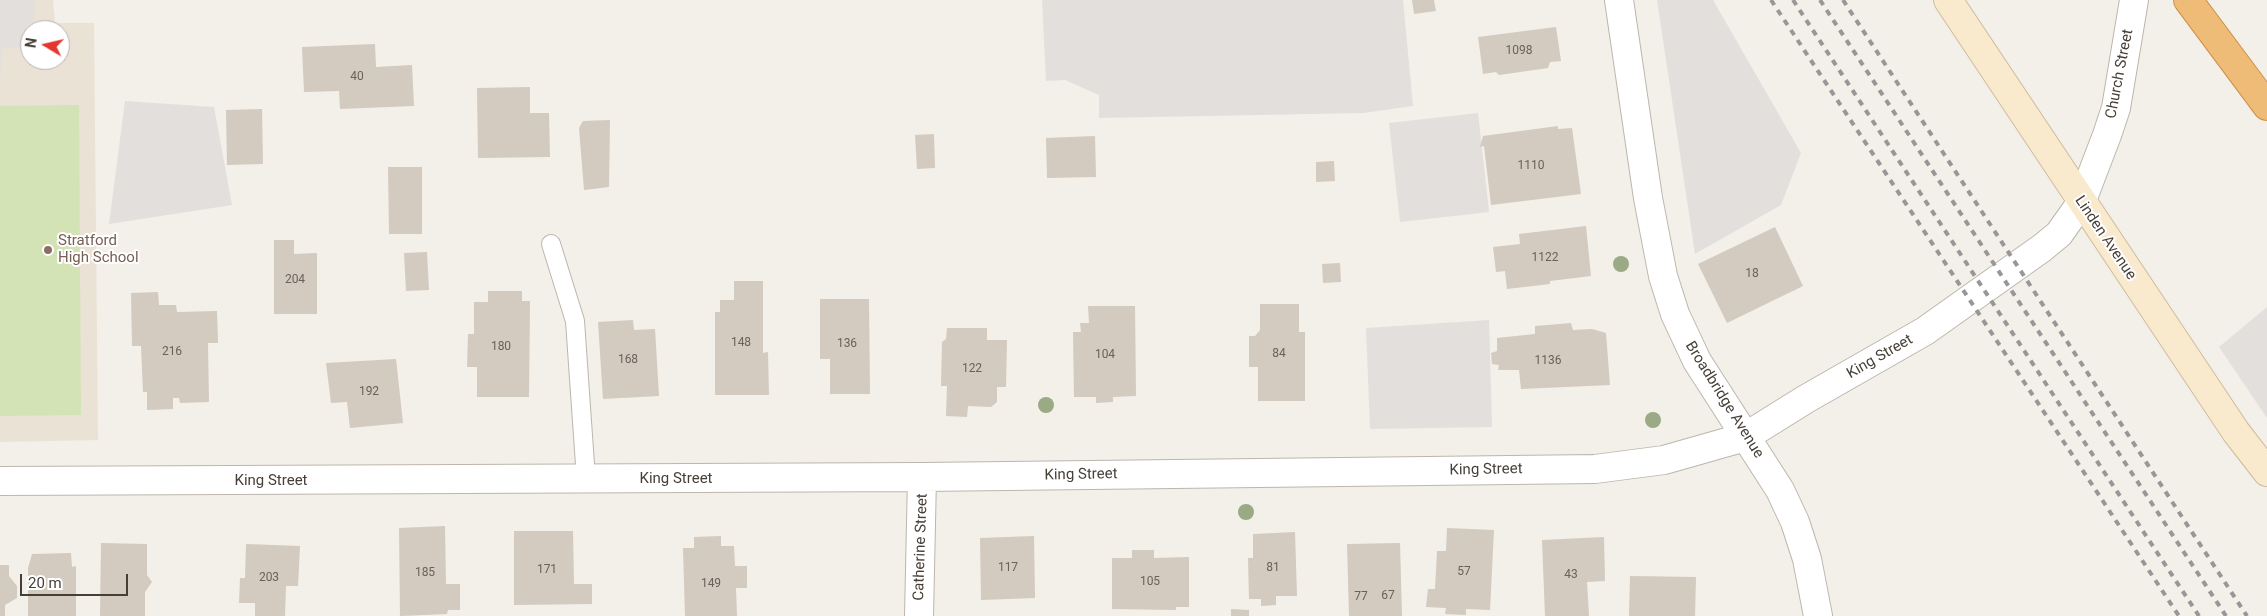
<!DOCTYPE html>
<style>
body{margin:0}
#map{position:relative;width:2267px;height:616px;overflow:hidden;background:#f3efe9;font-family:Roboto,sans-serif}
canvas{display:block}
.north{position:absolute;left:20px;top:20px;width:50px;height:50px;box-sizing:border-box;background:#fff;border:1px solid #b5b2af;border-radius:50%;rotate:279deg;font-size:14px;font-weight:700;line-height:20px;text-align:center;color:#463f38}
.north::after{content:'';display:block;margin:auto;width:18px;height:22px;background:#e4382f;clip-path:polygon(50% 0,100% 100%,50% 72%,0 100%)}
.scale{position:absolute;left:20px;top:574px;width:108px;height:22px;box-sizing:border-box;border:2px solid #463f38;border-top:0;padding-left:6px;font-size:15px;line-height:18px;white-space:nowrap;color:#463f38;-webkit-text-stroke:4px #fff;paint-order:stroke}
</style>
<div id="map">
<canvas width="2267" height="616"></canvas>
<div class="north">N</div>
<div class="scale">20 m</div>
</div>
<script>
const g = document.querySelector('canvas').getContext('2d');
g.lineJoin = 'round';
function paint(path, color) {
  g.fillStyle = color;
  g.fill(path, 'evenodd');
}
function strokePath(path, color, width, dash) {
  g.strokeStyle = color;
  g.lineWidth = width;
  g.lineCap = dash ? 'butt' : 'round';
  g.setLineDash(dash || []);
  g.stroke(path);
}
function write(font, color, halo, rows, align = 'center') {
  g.font = font + ' Roboto,sans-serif';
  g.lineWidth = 4;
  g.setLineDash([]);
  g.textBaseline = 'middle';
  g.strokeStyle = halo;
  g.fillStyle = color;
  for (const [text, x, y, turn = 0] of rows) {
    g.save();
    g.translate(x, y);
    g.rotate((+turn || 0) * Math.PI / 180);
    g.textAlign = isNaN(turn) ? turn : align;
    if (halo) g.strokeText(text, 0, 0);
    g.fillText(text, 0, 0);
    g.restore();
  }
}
paint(new Path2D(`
 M0,0h53l2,23h39l4,417 -98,2zM30,30h30v30h-30z`), '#eae2d5');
paint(new Path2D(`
 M79,105l2,310 -81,1v-310z`), '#d3e3b6');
paint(new Path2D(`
 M0,0h34v30h-4v17l-28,1 -2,31z
 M1042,0h361l10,106 -50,7 -264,5v-23l-34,-15 -19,1z
 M1657,0h56l88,153 -20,52 -86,49z
 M125,101l89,6 18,98 -123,19z
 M1478,113l11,99 -89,10 -11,-99z
 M2267,307v111l-48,-71z
 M1489,320l3,107 -122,2 -4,-101z`), '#e2dfdd');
paint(new Path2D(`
 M1412,0h22l2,11 -22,3z
 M1556,27l5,34 -11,1 -2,6 -49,7 -3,-3 -13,2 -5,-37z
 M375,44l1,23 36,-2 2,41 -74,3 -1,-18 -35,1 -2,-45z
 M530,87v26h19l1,44 -72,1 -1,-70z
 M262,109l1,55 -36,1 -1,-55z
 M610,120l-1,67 -25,3 -5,-62 4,-7z
 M1558,126v3l14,-1 9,66 -90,11 -7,-59 -4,1 3,-11z
 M934,134l1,34 -18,1 -2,-34z
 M1095,136l1,41 -49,1 -1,-40z
 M1334,161l1,20 -19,1v-20z
 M388,167h34v67h-33z
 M1586,226l5,50 -41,5v3l-43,5 -2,-18 -9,1 -3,-25 27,-3 -1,-10z
 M1775,227l28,59 -76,37 -29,-59z
 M274,240h20v14l23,-1v61h-43z
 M427,252l2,38 -23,1 -2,-38z
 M1340,263l1,19 -18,1 -1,-19z
 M734,281h29v72l5,-1 1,43h-54v-83h5v-12h14z
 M488,291h34v10h8l-1,96h-52v-30h-10l1,-33h6v-32h14z
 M158,292l1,13h17l1,7 40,-1 1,32h-10l1,59 -29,1 -1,-5h-6v11l-26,1v-18h-4l-2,-46h-9l-1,-53z
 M820,299h49l1,95h-40v-35h-10z
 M1260,304h39v28h6v69h-47v-34h-9v-31h6l5,-6z
 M1088,306h47l1,90 -23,1v5l-17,1v-6h-22l-1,-65h8l-1,-9h9z
 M633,320l1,10 21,-1 4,67 -56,3 -5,-77z
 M1571,323l2,7 19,-1 14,4 4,52 -89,4 -2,-19h-21l1,-5 -7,-1 -1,-11 6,-2v-13l38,-4v-8z
 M947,328h40v12h20l-1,47h-9v15l-6,5 -23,-1 -1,11 -21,-1 1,-30h-6l1,-44 4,-3z
 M396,359l7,64 -53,5 -3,-26 -16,1 -5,-40z
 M445,526l1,58h14v26h-12l-1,4 -47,2 -1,-88z
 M1447,528l47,2 -4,80 -24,-1v6l-21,-1 1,-6 -20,-1 2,-18h7l2,-38h9z
 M514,531h59l1,53h18v20l-78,1z
 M1295,532l2,64h-21v9l-15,1v-7h-12l-1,-41h5v-24z
 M721,536v10h13l1,20h12v22h-11l1,28h-52l-2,-68h11v-11z
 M1034,536l1,62 -54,2 -1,-62z
 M1604,537l1,44 -18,1 2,34h-44l-3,-76z
 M101,543l46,1v31l5,7 -7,10v24h-45z
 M1400,543l2,73h-53l-2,-72z
 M246,544l54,2 -2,40h-12l-1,30h-30v-13h-16l1,-25h5z
 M1132,550h22v8l35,-1v50h-13v3l-64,-1v-51h20z
 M71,553l1,14 4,-1v50h-48v-48l4,-14z
 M0,565h9v11l8,10v12l-12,7v11h-5z
 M1630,576l66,1 -1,39h-66z
 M1231,609l18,1v6h-18z`), '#d3cac0');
const lane = new Path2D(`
 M551,244l24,77 11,158`);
const street = new Path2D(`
 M1619,0l29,198 15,78 12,38 22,47 83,129 15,32 12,37 11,57
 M0,481l922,-4 673,-8 69,-9 81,-23 61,-38 119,-68 117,-83 17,-14 22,-31 26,-68 9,-27 18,-108
 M919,616l3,-139`);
const secondary = new Path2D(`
 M1948,0l288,432 31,40`);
const highway = new Path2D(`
 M2188,0l79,106`);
strokePath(lane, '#bdb6ad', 20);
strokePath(street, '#bdb6ad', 30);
strokePath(secondary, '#cebc9d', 30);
strokePath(highway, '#ce8f48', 30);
strokePath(lane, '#fff', 18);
strokePath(street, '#fff', 28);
strokePath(secondary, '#f9eacd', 28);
strokePath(highway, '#efbc78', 28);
strokePath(new Path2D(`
 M1771,0l408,616
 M1793,0l406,616
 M1820,0l406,616
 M1843,0l404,616`), '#979797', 4, [6, 6]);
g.fillStyle = '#99aa84';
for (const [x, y] of [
 [1621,264],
 [1046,405],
 [1653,420],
 [1246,512]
]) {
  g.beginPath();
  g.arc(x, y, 8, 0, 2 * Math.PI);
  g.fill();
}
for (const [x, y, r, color] of [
 [48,250,5,"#8d6e63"]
]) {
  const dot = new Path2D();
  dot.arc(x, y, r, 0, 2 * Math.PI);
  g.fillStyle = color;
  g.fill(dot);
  strokePath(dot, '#fff', 2);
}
write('12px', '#69625a', null, [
 ["1098",1519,51],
 ["40",357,77],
 ["1110",1531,166],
 ["1122",1545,258],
 ["18",1752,274],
 ["204",295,280],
 ["148",741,343],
 ["136",847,344],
 ["180",501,347],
 ["216",172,352],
 ["84",1279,354],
 ["104",1105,355],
 ["168",628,360],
 ["1136",1548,361],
 ["122",972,369],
 ["192",369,392],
 ["117",1008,568],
 ["81",1273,568],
 ["171",547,570],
 ["57",1464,572],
 ["185",425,573],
 ["43",1571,575],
 ["203",269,578],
 ["105",1150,582],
 ["149",711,584],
 ["67",1388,596],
 ["77",1361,597]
]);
write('15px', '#463f38', '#fff', [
 ["Church Street",2120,74,-79],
 ["Linden Avenue",2105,238,56],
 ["King Street",1880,357,-30],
 ["Broadbridge Avenue",1724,400,58],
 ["King Street",1486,470,-1],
 ["King Street",1081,475,-1],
 ["King Street",676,479],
 ["King Street",271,481],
 ["Catherine Street",921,547,-88]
]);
write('15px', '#785e54', '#fff', [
 ["Stratford",58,241],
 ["High School",58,258]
], 'left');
</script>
